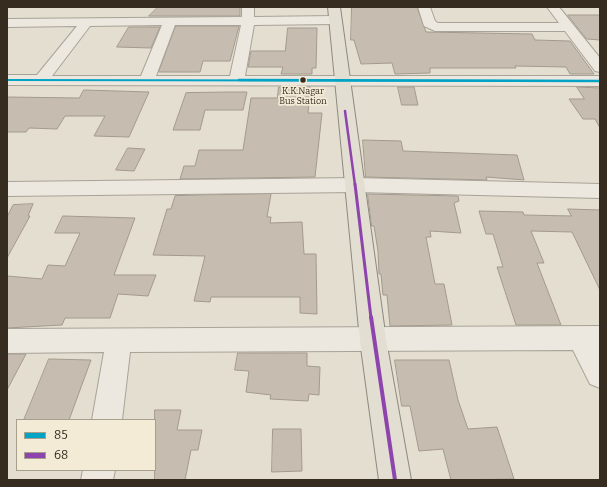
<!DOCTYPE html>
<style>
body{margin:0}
#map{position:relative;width:607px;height:487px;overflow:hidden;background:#e3decf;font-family:Bitter,serif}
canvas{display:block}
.frame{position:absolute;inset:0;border:8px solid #362c20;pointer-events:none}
.legend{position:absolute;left:16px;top:419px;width:140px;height:52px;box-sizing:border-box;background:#f3ebd6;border:1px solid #a79f8d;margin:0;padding:5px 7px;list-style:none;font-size:12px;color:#362c20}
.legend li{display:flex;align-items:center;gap:8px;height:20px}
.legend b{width:20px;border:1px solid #a79f8d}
</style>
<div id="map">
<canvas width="607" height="487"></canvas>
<div class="frame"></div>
<ul class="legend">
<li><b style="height:5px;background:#03a3c5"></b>85</li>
<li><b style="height:5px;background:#8e44ad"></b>68</li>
</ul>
</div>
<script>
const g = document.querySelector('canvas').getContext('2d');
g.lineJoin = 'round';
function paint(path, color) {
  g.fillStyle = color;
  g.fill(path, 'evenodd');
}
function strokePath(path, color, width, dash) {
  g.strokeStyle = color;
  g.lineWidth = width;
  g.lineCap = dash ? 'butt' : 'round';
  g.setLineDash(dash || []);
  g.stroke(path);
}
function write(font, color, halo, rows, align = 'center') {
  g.font = font + ' Bitter,serif';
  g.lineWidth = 3.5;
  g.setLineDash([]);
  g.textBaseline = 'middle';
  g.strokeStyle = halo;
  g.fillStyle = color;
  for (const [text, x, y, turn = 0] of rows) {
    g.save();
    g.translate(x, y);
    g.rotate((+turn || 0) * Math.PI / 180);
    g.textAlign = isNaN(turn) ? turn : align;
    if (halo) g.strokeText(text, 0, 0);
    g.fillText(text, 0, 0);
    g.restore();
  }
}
const building = new Path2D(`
 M158,7h82v9h-91z
 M352,7h65l9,25 106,2 3,6 35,1 24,33h-24l-4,-7 -51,-1 1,2h-86v5l-35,1 -3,-11 -31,1 -7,-24h-3z
 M568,15h32v25l-13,-1z
 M176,26h63l-9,35h-27l-3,11h-41z
 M129,27h31l-9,21 -34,-1z
 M288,28h29l-1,40h-4v6h-31l2,-7h-35l3,-16h34z
 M279,87h31l-2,26h14l-7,64 -135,2 4,-13h11l4,-16h44l8,-52h26z
 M398,87h16l4,18h-16z
 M577,87l23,1v40l-5,-9h-12l-14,-20h15z
 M84,90l65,2 -20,45 -35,-1 11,-20h-40l-8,13 -28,-1 -3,4h-19v-35l72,1z
 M229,92h18l-4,18h-38l-5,20h-27l13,-37z
 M363,140l38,1 2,10 114,4 7,25 -38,-3 1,3 -121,-3z
 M128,148l17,1 -11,22 -18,-1z
 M271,194l-4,23h4l-1,6 32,-1 2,32h12l1,60 -17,-1v-16h-89l-1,5 -16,-1 11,-45 -52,-1 14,-46h4l4,-13z
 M368,194l90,2 1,5 -5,2 7,30 -31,-2 1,6h-5l9,47h9l8,41 -62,1 -3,-31h-4l-2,-21h-2l-1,-23 -4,-25h-2z
 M33,204l-5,12h2l-23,42v-41l6,-12z
 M568,209l32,1v80l-28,-58 -41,-1 13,32h-7l24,62h-45l-19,-58h6l-10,-33h-7l-7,-23 44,1 1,3 47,1z
 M63,216l72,2 -21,57h42l-8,21 -30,-2 -8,24h-45l-3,7 -55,3v-52l35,3 6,-14 17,1 15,-33h-25z
 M238,353h69v13l13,1 -1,28 -10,-1 -1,7 -38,-2 1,-4 -25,-3 3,-21 -14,-1z
 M7,354h19l-19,36z
 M49,359l42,1 -22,60h-45z
 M395,360h54l9,40 10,29 29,-2 17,52 -63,1 -8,-31 -24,2 -9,-45h-8z
 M155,410h26l-4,20h25l-4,20h-7l-6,30h-30z
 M273,429h28l1,42 -30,1z`);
paint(building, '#c6bdb0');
strokePath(building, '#a39a8e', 1);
const minor = new Path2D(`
 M242,7h12v10l81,-1 6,4 -6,4 -81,1 -9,51h355v10l-593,-1v-10h30l40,-49 -70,1v-8l235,-2zM162,25l-21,51h-89l38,-50zM175,25h66l-11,51h-74z
 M418,7h12l5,14 3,2h121l-12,-16h12l41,51v14l-5,-1 -30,-40h-130l-11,-5z
 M356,178l244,6v14l-244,-6 -349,4v-14z
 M600,326v62l-10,-4 -17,-34 -443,2 -8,68h-30l12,-68 -97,1v-24z
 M83,470h32l-2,10h-32z`);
const major = new Path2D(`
 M328,7h12l46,333 25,140h-32l-19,-140z`);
strokePath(minor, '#a8a398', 2);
strokePath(major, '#8e887e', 2);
paint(minor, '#ece8df');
paint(major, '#e3ded2');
strokePath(new Path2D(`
 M7,80l593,1`), '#03a3c5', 2);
strokePath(new Path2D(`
 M239,80l361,1`), '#03a3c5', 2.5);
strokePath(new Path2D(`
 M345,111l10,74`), '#8e44ad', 2.5);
strokePath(new Path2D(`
 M355,184l16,134`), '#8e44ad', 3);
strokePath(new Path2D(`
 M371,317l24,163`), '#8e44ad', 4);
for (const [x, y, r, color] of [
 [303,80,3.5,"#362c20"]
]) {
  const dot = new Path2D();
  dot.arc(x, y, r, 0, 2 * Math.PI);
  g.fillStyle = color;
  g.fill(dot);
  strokePath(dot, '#f3ebd6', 1.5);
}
write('9px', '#362c20', '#f3ebd6', [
 ["K.K.Nagar",303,91],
 ["Bus Station",303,101]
]);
</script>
